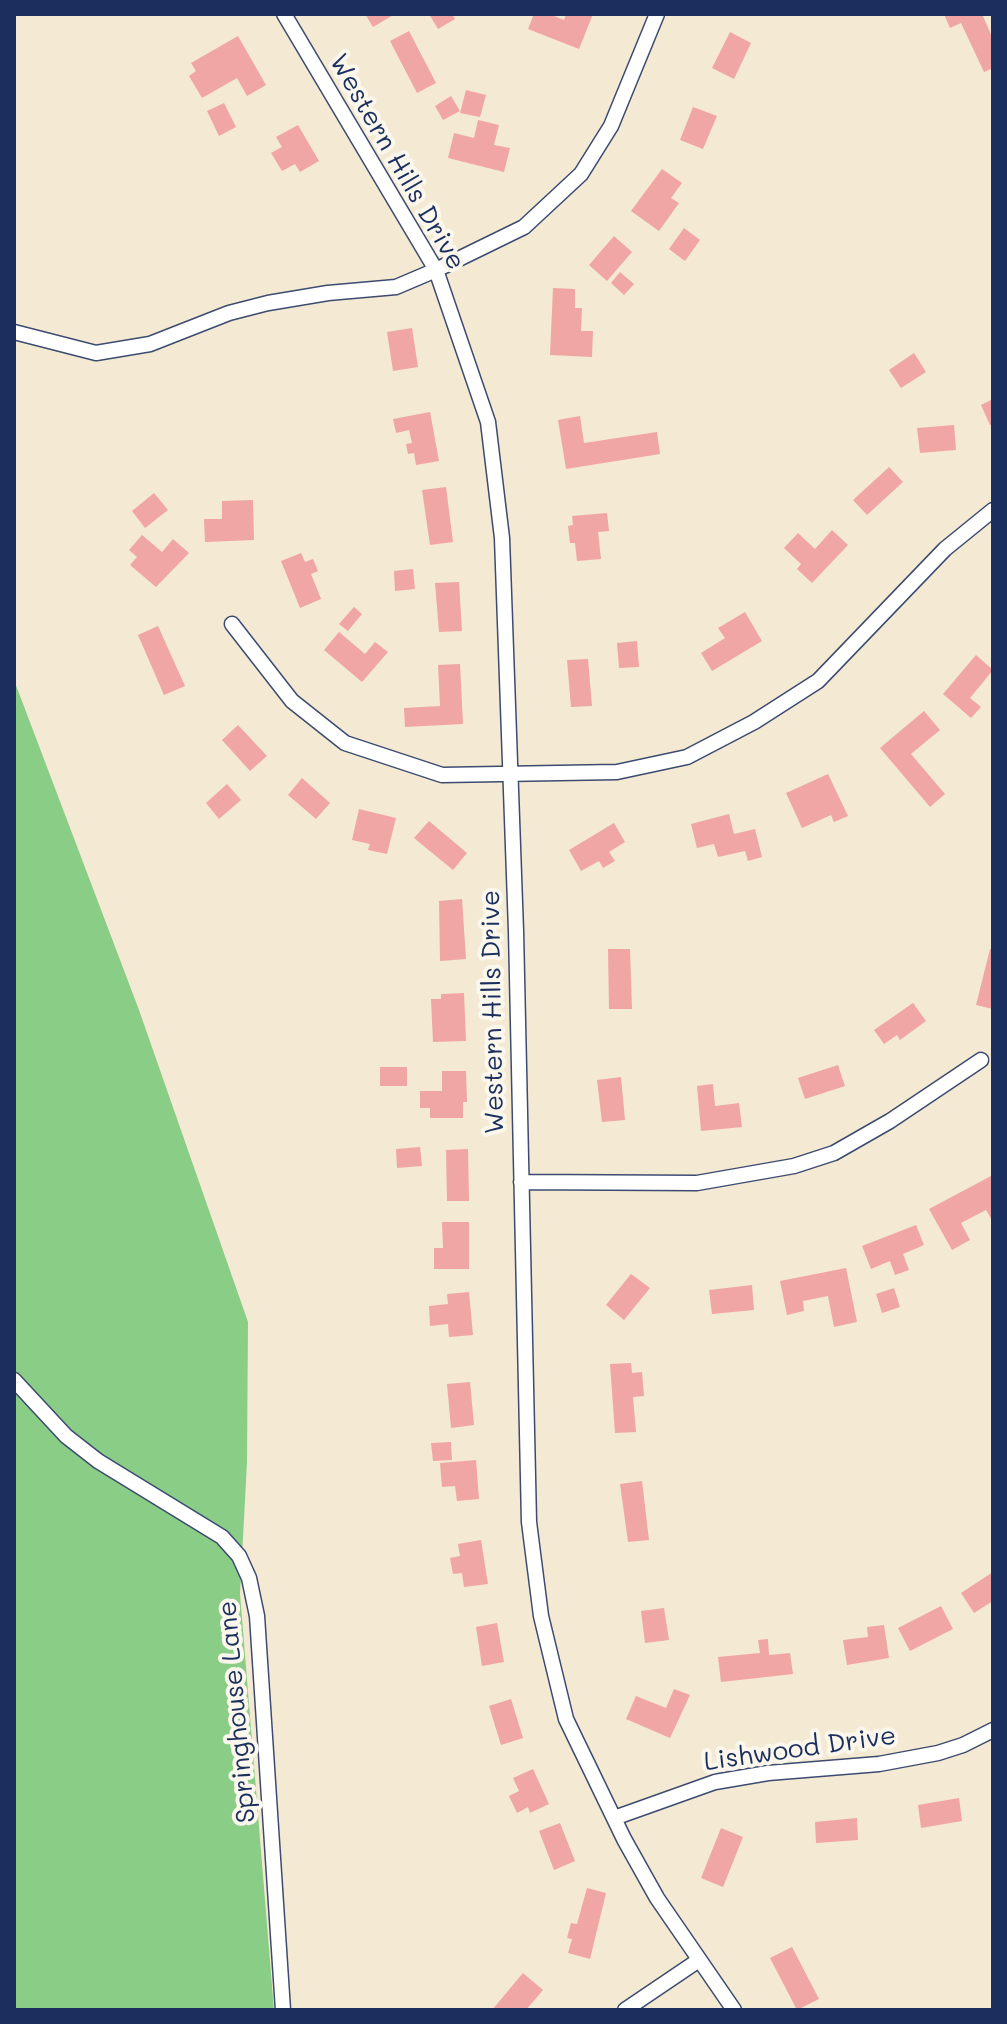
<!DOCTYPE html>
<html>
<head>
<meta charset="utf-8">
<style>
	body { margin:0 }
	#map { position:relative; width:1007px; height:2024px; overflow:hidden; background:#f4e9d2; font-family:Mali,sans-serif }
	canvas { display:block }
	.frame { position:absolute; inset:0; border:16px solid #1b2f5e; pointer-events:none }
</style>
</head>
<body>
<div id="map">
<canvas width="1007" height="2024"></canvas>
<div class="frame"></div>
</div>
<script>
const ctx = document.querySelector('canvas').getContext('2d');
ctx.lineJoin = 'round';
function fill(path, color) {
  ctx.fillStyle = color;
  ctx.fill(path, 'evenodd');
}
function toPath(rows) {
  const path = new Path2D();
  for (const r of rows) {
    path.moveTo(r[0], r[1]);
    for (let i = 2; i < r.length; i += 2) path.lineTo(r[i], r[i + 1]);
  }
  return path;
}
function strokePath(path, color, width, dash) {
  ctx.strokeStyle = color;
  ctx.lineWidth = width;
  ctx.lineCap = dash ? 'butt' : 'round';
  ctx.setLineDash(dash || []);
  ctx.stroke(path);
}
function drawText(font, color, halo, rows, align = 'center') {
  ctx.font = font + ' Mali,sans-serif';
  ctx.lineWidth = 8;
  ctx.setLineDash([]);
  ctx.textBaseline = 'middle';
  ctx.strokeStyle = halo;
  ctx.fillStyle = color;
  for (const [text, x, y, turn = 0] of rows) {
    ctx.save();
    ctx.translate(x, y);
    ctx.rotate((+turn || 0) * Math.PI / 180);
    ctx.textAlign = isNaN(turn) ? turn : align;
    if (halo) ctx.strokeText(text, 0, 0);
    ctx.fillText(text, 0, 0);
    ctx.restore();
  }
}
fill(toPath([
	[14,680,139,1010,248,1322,247,1462,240,1594,274,2010,14,2010]
]), '#89cd86');
fill(toPath([
	[365,14,395,14,373,27],
	[429,14,452,14,455,19,438,29],
	[534,14,549,14,564,20,566,14,593,14,579,49,528,29],
	[944,14,982,14,993,39,993,68,984,72,961,23,950,28],
	[409,31,436,83,417,93,390,41],
	[730,32,751,43,734,79,712,68],
	[238,36,266,85,247,96,237,78,202,98,189,76,196,71,191,63],
	[466,90,486,95,480,117,460,113],
	[451,96,460,111,443,120,435,106],
	[224,103,236,127,219,136,207,111],
	[693,107,717,116,703,149,680,140],
	[478,120,499,125,494,145,510,148,504,172,448,158,454,133,474,138],
	[298,125,319,161,300,172,295,164,282,171,271,153,282,147,276,137],
	[662,169,682,183,671,198,679,203,659,231,631,211],
	[684,228,700,240,685,261,669,249],
	[614,236,632,252,607,281,589,265],
	[620,272,634,284,624,295,611,283],
	[553,288,575,289,575,308,582,308,581,331,593,331,592,357,550,355],
	[412,328,418,367,393,371,387,332],
	[914,353,926,372,901,388,889,370],
	[993,399,993,424,990,425,981,405],
	[430,412,439,461,416,465,414,453,408,454,406,444,412,443,409,430,396,433,393,419],
	[580,416,584,443,657,432,660,454,566,469,558,420],
	[954,425,956,450,920,453,917,428],
	[889,467,903,482,867,515,853,500],
	[446,487,453,542,430,545,422,490],
	[154,493,168,510,145,528,132,511],
	[253,500,254,540,205,542,204,519,222,519,222,501],
	[607,513,609,531,598,532,601,559,577,561,575,543,570,543,568,526,573,525,572,516],
	[832,530,848,545,812,583,797,569,801,564,784,548,798,533,815,549],
	[142,535,162,552,173,539,189,553,156,587,130,565,137,557,129,550],
	[301,553,305,562,313,559,318,571,311,574,321,599,300,608,281,561],
	[413,569,415,589,395,591,394,571],
	[459,582,462,631,439,632,435,583],
	[354,607,362,614,348,631,339,624],
	[745,612,762,641,712,671,701,653,725,638,718,628],
	[158,626,185,686,164,695,138,635],
	[339,632,365,654,375,642,388,652,362,682,324,650],
	[637,641,639,667,619,668,617,643],
	[976,655,993,670,970,698,981,707,971,718,943,694],
	[588,659,592,706,571,707,567,660],
	[460,664,463,724,405,727,404,708,440,706,438,665],
	[924,711,940,730,911,754,945,794,930,807,880,748],
	[238,725,267,756,250,771,222,740],
	[828,774,848,816,834,822,831,815,802,828,786,793],
	[302,778,330,803,316,819,288,795],
	[227,784,241,800,219,819,206,803],
	[359,809,396,818,387,854,368,850,370,844,352,840],
	[729,814,734,834,755,829,762,857,748,861,745,851,718,857,714,844,697,848,691,824],
	[429,821,467,853,453,870,414,838],
	[614,823,625,842,609,852,615,861,603,868,599,861,581,871,569,850],
	[462,899,466,959,440,961,439,901],
	[608,949,630,949,632,1009,609,1009],
	[990,949,993,950,993,1009,976,1005],
	[464,993,466,1041,433,1042,431,999,441,999,441,994],
	[913,1003,926,1021,900,1040,897,1035,884,1044,874,1030],
	[838,1065,845,1086,805,1099,798,1078],
	[380,1067,407,1067,407,1086,380,1086],
	[442,1071,466,1071,467,1102,463,1102,463,1118,430,1118,430,1108,420,1108,420,1091,442,1091],
	[621,1077,625,1120,602,1122,597,1080],
	[713,1084,715,1106,739,1103,742,1127,701,1131,697,1086],
	[420,1147,422,1166,397,1168,396,1149],
	[468,1149,469,1201,447,1201,446,1150],
	[991,1176,993,1222,986,1210,961,1223,970,1240,952,1250,929,1209],
	[442,1222,469,1222,469,1269,434,1269,434,1248,443,1248],
	[916,1225,924,1245,903,1254,909,1270,895,1275,890,1261,871,1269,862,1246],
	[846,1268,857,1322,834,1327,828,1296,803,1301,804,1311,787,1315,780,1281],
	[631,1274,650,1288,624,1320,606,1305],
	[752,1285,754,1310,712,1314,709,1290],
	[894,1288,900,1307,882,1313,876,1294],
	[469,1292,473,1335,449,1337,448,1324,430,1326,429,1306,448,1304,447,1294],
	[631,1363,632,1373,642,1372,644,1396,633,1397,636,1432,615,1433,610,1364],
	[470,1382,474,1425,451,1428,447,1384],
	[451,1442,452,1460,433,1461,431,1443],
	[476,1460,479,1499,457,1501,455,1486,442,1487,440,1463],
	[642,1481,649,1540,628,1542,620,1484],
	[481,1540,488,1584,464,1587,462,1573,453,1574,450,1558,460,1556,458,1544],
	[993,1572,993,1601,974,1613,961,1593],
	[941,1606,953,1629,910,1651,898,1628],
	[664,1608,669,1640,645,1643,641,1611],
	[497,1623,504,1662,482,1666,476,1627],
	[884,1625,889,1658,847,1665,843,1640,868,1637,867,1627],
	[768,1639,769,1655,790,1653,793,1674,721,1682,718,1657,760,1653,758,1640],
	[674,1689,690,1695,670,1738,626,1719,636,1696,666,1708],
	[511,1699,523,1738,501,1745,489,1706],
	[533,1769,549,1804,530,1813,528,1807,517,1813,509,1796,519,1791,513,1778],
	[959,1798,962,1821,921,1828,918,1805],
	[857,1818,858,1840,816,1843,815,1822],
	[560,1823,575,1861,554,1870,539,1831],
	[721,1828,743,1837,723,1887,701,1878],
	[587,1888,606,1893,590,1959,568,1953,572,1939,567,1938,571,1923,577,1924],
	[792,1947,819,1999,797,2010,770,1958],
	[523,1973,543,1990,526,2010,492,2010]
]), '#f0a6a2');
const minor = toPath([
	[284,14,436,270,488,422,502,538,516,931,529,1522,541,1616,566,1719,624,1839,657,1898,734,2010],
	[14,332,96,353,150,344,229,313,268,303,328,293,396,287,436,270,524,227,581,174,611,126,657,14],
	[232,624,292,701,345,743,442,775,617,772,687,757,754,722,818,681,945,549,993,510],
	[521,1182,697,1183,794,1166,834,1153,890,1121,981,1060],
	[14,1380,66,1436,98,1461,222,1537,239,1556,249,1578,257,1616,283,2010],
	[614,1818,715,1782,768,1773,879,1764,938,1753,963,1745,993,1730],
	[625,2010,699,1960]
]);
strokePath(minor, '#3c4b6f', 17);
strokePath(minor, '#fff', 14);
drawText('26px', '#1b2f5e', '#fbf7ec', [
	["Western Hills Drive",397,162,60],
	["Western Hills Drive",493,1012,-91],
	["Springhouse Lane",237,1712,-95],
	["Lishwood Drive",800,1749,-8]
]);
</script>
</body>
</html>
